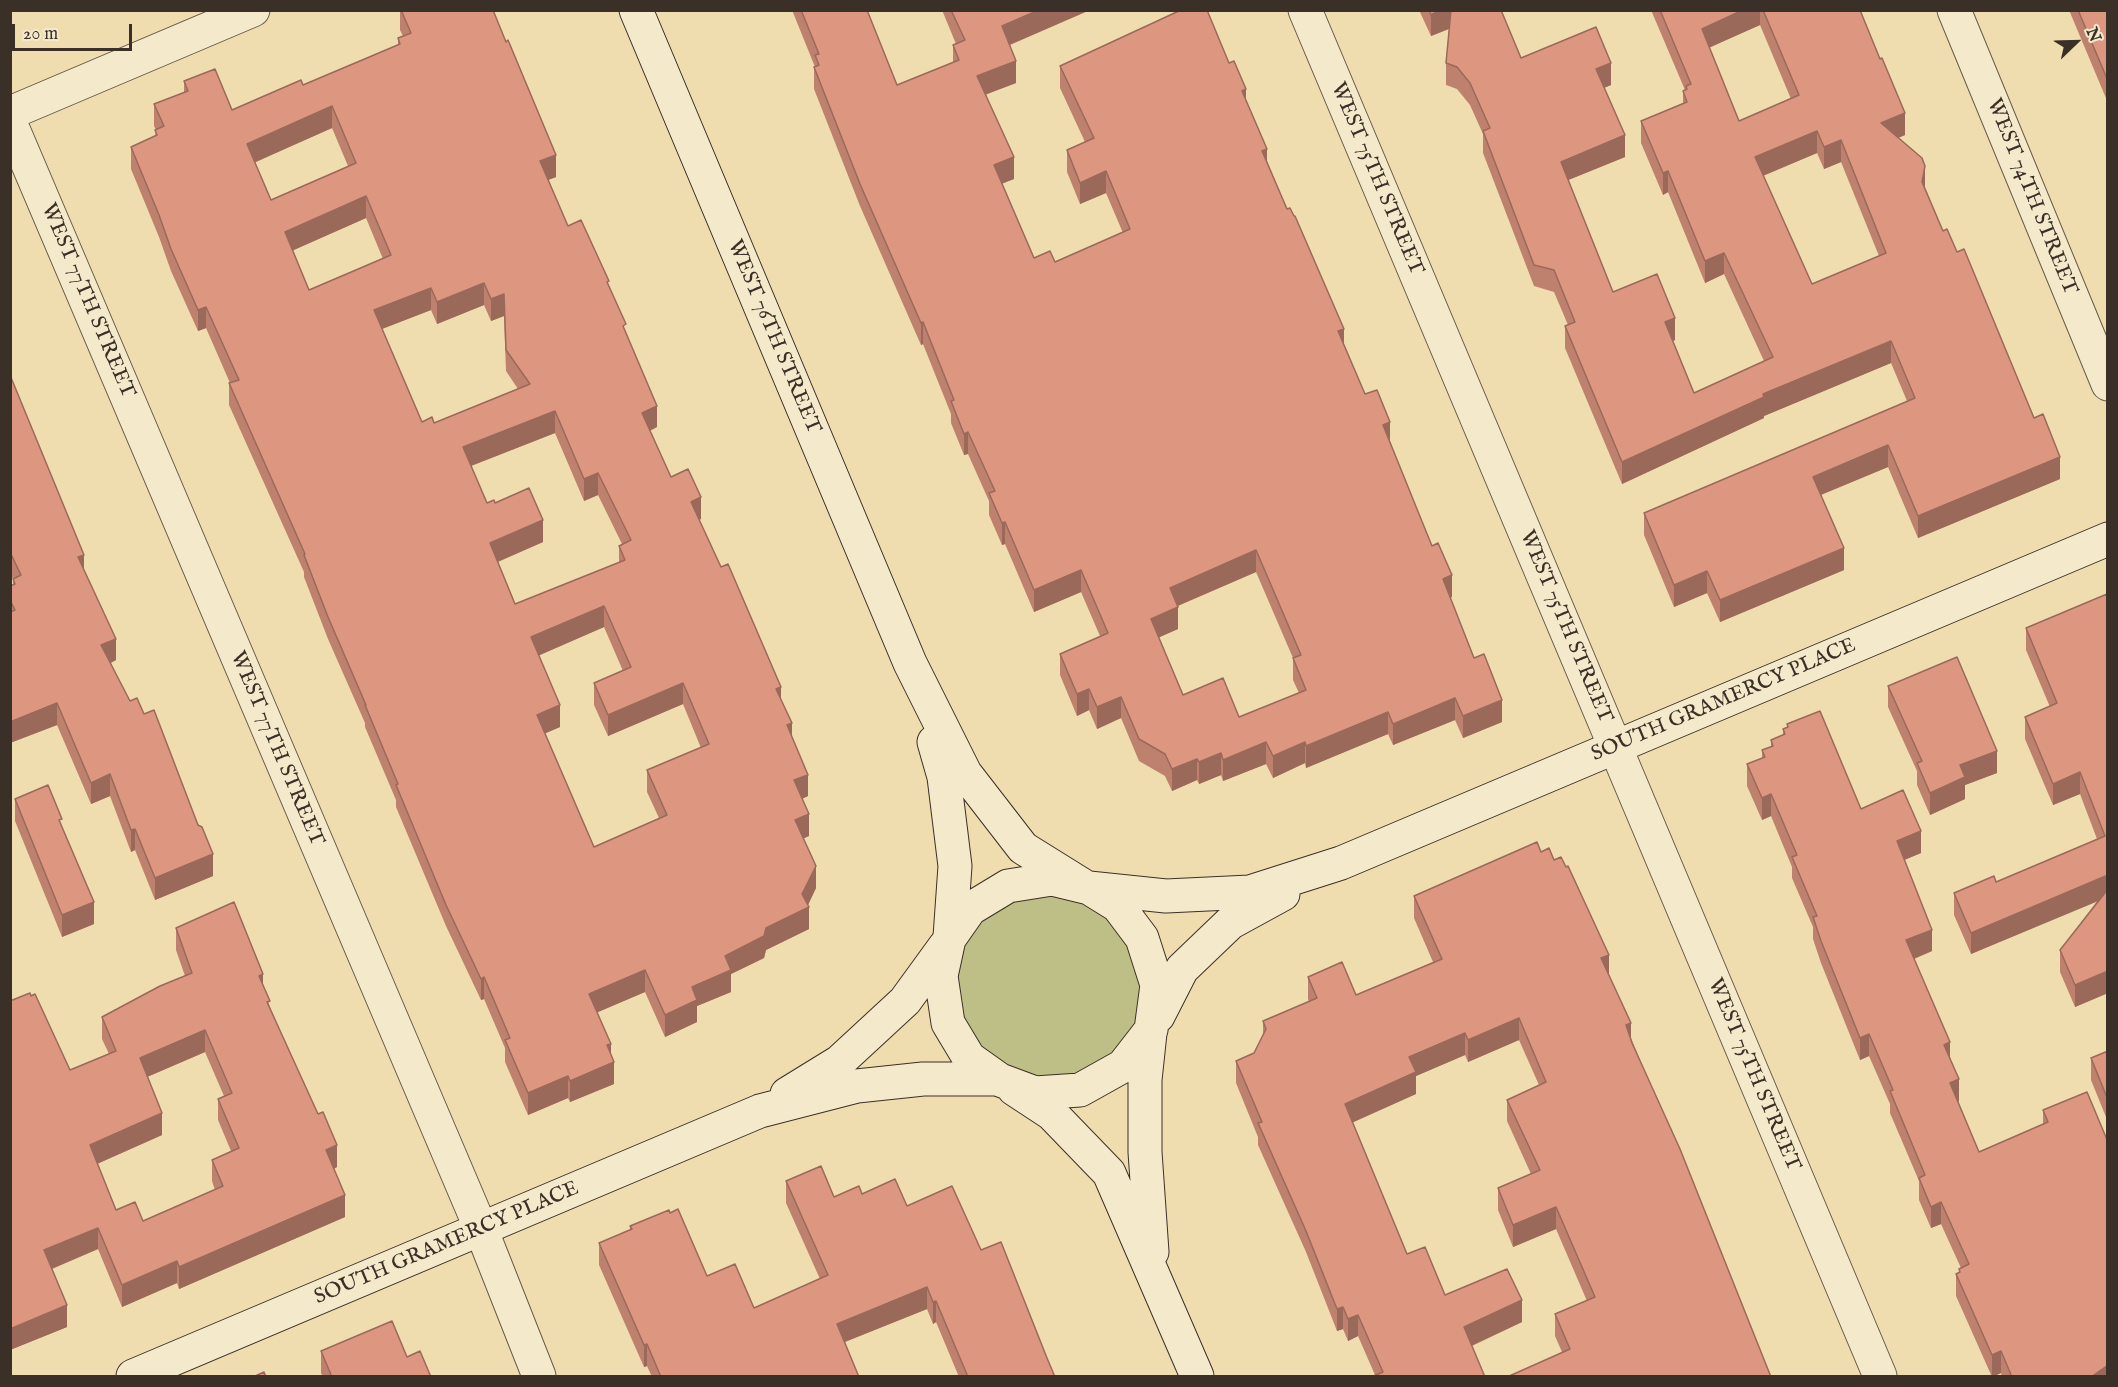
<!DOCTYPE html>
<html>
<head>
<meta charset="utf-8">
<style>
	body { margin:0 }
	#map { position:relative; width:2118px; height:1387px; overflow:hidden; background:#f0ddaf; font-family:"IM FELL English",serif }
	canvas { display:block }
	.frame { position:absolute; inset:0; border:12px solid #3b3028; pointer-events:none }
	.north { position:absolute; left:2046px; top:12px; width:60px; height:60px; -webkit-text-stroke:4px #f5e9cb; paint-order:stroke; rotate:67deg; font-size:16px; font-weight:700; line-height:24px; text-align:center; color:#3b3028 }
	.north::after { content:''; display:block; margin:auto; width:21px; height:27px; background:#3b3028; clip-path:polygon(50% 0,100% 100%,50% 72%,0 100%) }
	.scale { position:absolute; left:12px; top:24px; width:120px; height:27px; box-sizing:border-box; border:3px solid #3b3028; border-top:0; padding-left:8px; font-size:18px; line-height:21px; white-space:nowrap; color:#3b3028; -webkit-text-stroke:4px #f5e9cb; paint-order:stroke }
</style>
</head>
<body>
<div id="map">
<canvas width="2118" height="1387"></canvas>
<div class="frame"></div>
<div class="north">N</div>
<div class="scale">20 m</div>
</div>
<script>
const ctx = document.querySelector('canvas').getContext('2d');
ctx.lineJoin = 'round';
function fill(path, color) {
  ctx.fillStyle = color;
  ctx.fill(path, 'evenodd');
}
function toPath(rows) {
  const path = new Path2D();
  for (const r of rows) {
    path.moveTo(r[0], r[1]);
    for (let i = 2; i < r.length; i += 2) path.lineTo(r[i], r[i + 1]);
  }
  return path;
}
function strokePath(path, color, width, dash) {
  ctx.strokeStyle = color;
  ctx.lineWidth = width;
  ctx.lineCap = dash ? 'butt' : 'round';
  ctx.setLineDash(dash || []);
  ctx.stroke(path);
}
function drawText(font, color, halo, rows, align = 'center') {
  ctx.font = font + ' "IM FELL English",serif';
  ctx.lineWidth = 6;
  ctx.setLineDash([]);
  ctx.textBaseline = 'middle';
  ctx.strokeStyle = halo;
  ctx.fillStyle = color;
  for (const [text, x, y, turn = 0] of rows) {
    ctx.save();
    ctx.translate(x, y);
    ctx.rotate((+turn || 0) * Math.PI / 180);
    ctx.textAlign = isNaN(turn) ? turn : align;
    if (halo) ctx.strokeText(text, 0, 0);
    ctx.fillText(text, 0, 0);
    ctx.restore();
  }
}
fill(toPath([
	[1042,890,1111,913,1137,950,1148,990,1141,1022,1116,1064,1074,1081,1030,1082,974,1051,952,980,958,945,979,915]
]), '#bebf87');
const street = toPath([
	[1305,10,1880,1376],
	[1954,10,2108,384],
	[10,113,253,10],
	[10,122,481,1229,539,1376]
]);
const secondary = toPath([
	[636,10,910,663,965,773,1023,848,1084,886],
	[934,742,944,777,955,866,950,937],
	[1052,879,1089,888,1118,906,1142,938,1157,985,1151,1030,1123,1066,1080,1090,1035,1093,1000,1080,969,1058,948,1023,941,976,949,939,970,909,1008,886,1052,879],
	[1089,888,1166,896,1250,892,1341,863,2108,539],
	[1158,1016,1182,969,1230,923,1283,894],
	[1150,1033,1145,1080,1145,1152,1152,1252],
	[1014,1089,1052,1114,1109,1173,1197,1376],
	[787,1094,839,1062,905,1001,945,946],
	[133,1376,760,1111,857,1086,923,1079,998,1079]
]);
strokePath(street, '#685b4a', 35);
strokePath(secondary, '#3b3028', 35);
strokePath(street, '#f5e9cb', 33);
strokePath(secondary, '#f5e9cb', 33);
fill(toPath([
	[400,10,493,10,556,177,548,180,568,226,609,287,626,333,657,427,650,431,671,477,701,519,699,520,781,698,808,796,802,799,809,836,804,838,816,888,808,905,809,929,766,950,764,958,731,974,731,992,697,1006,697,1022,665,1037,645,992,597,1012,611,1054,614,1084,570,1102,568,1098,528,1115,505,1062,505,1048,484,999,481,1000,446,926,396,807,396,800,365,727,365,723,328,639,304,577,304,572,229,405,229,383,230,383,206,328,198,331,171,271,159,237,131,169,131,147,155,136,156,130,154,126,154,104,184,92,184,81,232,110,303,85,398,45,398,38,403,36,400,30],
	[332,128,348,166,271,200,254,162],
	[366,218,383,259,309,290,293,250],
	[484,305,491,321,504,316,506,371,518,389,434,423,422,422,382,329,431,310,437,324],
	[555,433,584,501,598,495,622,544,619,546,619,562,515,604,498,562,543,542,495,503,487,503,471,466],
	[604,627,623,671,594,683,594,705,608,736,683,704,701,748,647,770,647,792,659,818,594,847,545,733,560,727,539,655],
	[792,10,867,10,897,85,953,62,953,45,956,44,942,10,1090,10,1010,45,1016,83,986,94,1014,179,1002,183,1034,258,1055,262,1123,233,1106,193,1080,204,1067,172,1067,150,1085,142,1060,88,1060,66,1229,63,1246,101,1267,161,1344,344,1365,394,1390,442,1452,597,1450,598,1474,658,1502,722,1463,738,1455,720,1393,745,1388,734,1306,768,1305,763,1273,778,1266,764,1223,781,1221,775,1199,784,1197,780,1172,791,1165,776,1139,761,1121,718,1097,729,1089,710,1077,716,1060,675,1060,654,1100,636,1081,592,1034,612,1005,544,1002,545,989,515,989,501,968,454,964,455,951,423,951,414,923,344,921,345,860,206,814,89,814,67,815,67],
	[1256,572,1293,658,1293,680,1299,693,1239,717,1183,695,1159,637,1178,629,1178,606],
	[1419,10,1501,10,1521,58,1611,85,1604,88,1625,157,1568,180,1613,292,1675,340,1673,341,1694,393,1764,361,1724,274,1705,283,1668,192,1663,195,1641,143,1641,121,1683,103,1683,91,1685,90,1651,10,1860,10,1905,135,1898,138,1925,187,1943,231,1957,252,2034,418,2060,479,1918,538,1888,467,1821,495,1844,570,1720,622,1707,593,1674,607,1644,535,1644,513,1907,401,1891,363,1764,416,1764,418,1622,484,1565,348,1565,326,1568,325,1554,292,1534,286,1483,153,1483,134,1470,105,1457,89,1446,85,1446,63,1449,29,1431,36],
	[1760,25,1791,99,1739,121,1709,47],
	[1817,153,1824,169,1841,162,1879,256,1812,284,1763,176],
	[2069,10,2108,10,2108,103],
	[10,375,84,570,116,660,111,663,213,876,155,900,135,850,131,852,110,796,91,804,57,725,10,743,10,586,13,585,13,579,10,573],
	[2107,594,2108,993,2075,1007,2060,972,2060,950,2098,900,1971,954,1954,915,1954,893,1996,882,2097,839,2080,794,2053,805,2025,739,2025,717,2050,707,2026,650,2026,628],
	[1888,686,1997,773,1965,785,1965,799,1930,815,1917,785,1917,771,1888,707],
	[1787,724,1861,809,1921,853,1904,860,1932,951,1914,959,1950,1058,1959,1101,1958,1102,1979,1152,2043,1124,2043,1110,2087,1092,2108,1377,2002,1377,2001,1373,1992,1377,1956,1296,1956,1274,1959,1273,1959,1269,1961,1268,1941,1224,1931,1228,1919,1200,1919,1181,1890,1113,1890,1104,1869,1056,1860,1060,1821,963,1813,939,1813,927,1792,878,1792,867,1771,816,1762,820,1747,786,1747,764,1762,758,1762,750,1771,747,1771,740,1783,735,1783,729,1787,728],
	[15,799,94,924,62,937,15,821],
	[1541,852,1554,860,1609,975,1631,1038,1771,1377,1562,1352,1555,1336,1555,1314,1587,1301,1556,1229,1513,1247,1498,1210,1498,1188,1531,1174,1507,1121,1507,1100,1539,1085,1519,1040,1468,1062,1465,1055,1416,1076,1416,1094,1352,1122,1407,1254,1445,1295,1522,1322,1472,1346,1375,1375,1358,1336,1348,1341,1343,1329,1337,1331,1306,1252,1258,1145,1258,1137,1236,1083,1236,1061,1254,1053,1263,1036,1263,1021,1309,1002,1308,999,1308,977,1356,995,1433,962,1414,918,1414,896],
	[176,928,263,986,270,1007,337,1167,334,1169,345,1217,179,1289,177,1283,122,1307,98,1249,52,1269,67,1327,10,1350,70,1070,109,1054,102,1039,102,1017,185,976,176,950],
	[205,1052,224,1096,218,1099,218,1120,231,1151,212,1160,212,1181,215,1190,143,1221,116,1210,97,1164,162,1135,147,1077],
	[2108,1051,2108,1122,2091,1080,2091,1058],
	[786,1181,834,1197,862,1194,907,1206,981,1250,1047,1358,1055,1377,959,1377,936,1322,933,1324,927,1309,845,1342,859,1377,652,1377,647,1366,644,1367,599,1265,599,1243,630,1230,630,1226,707,1276,754,1308,820,1279,786,1203],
	[321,1351,407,1357,431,1377,323,1377,321,1373]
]), '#be816e');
fill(toPath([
	[1039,10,1090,10,1002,48,1002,26],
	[1440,10,1451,10,1451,28,1431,36,1431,15],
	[1743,10,1760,10,1760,25,1702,51,1702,29],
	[1016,61,1016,83,977,98,977,76],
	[1611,63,1611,85,1596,91,1596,69],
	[1246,89,1246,111,1242,91],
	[332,106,332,128,247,166,247,144],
	[1905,113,1905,135,1881,145,1881,123],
	[1817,131,1817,153,1755,179,1755,157],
	[1625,135,1625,157,1561,183,1561,162],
	[1841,140,1841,162,1824,169,1824,147],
	[1267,149,1267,171,1262,151],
	[556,155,556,177,540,183,540,161],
	[1014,157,1014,179,994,187,994,165],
	[1925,166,1925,188,1922,182],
	[1106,171,1106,193,1080,204,1080,183],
	[1668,171,1668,192,1663,195,1663,173],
	[366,196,366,218,285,254,285,232],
	[1724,253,1724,274,1705,283,1705,261],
	[484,283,484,305,437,324,437,302],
	[431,288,431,310,374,332,374,310],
	[504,294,504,316,491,321,491,299],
	[206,307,206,328,198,331,198,310],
	[1675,318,1675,340,1665,344,1665,322],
	[923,322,923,344,921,345,921,323],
	[1344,329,1344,351,1338,331],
	[1891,341,1891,363,1764,416,1764,418,1622,484,1622,462,1763,394],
	[657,406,657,427,642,434,642,413],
	[555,411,555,433,463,469,463,447],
	[1390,422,1390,444,1383,425],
	[968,432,968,454,964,455,964,434],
	[1888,445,1888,467,1813,498,1813,477],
	[2060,457,2060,479,1918,538,1918,516],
	[598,473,598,495,584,501,584,479],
	[701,497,701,519,691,524,691,502],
	[543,520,543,542,490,565,490,543],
	[1005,522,1005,544,1002,545,1002,523],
	[1844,548,1844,570,1720,622,1720,600],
	[1256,550,1256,572,1170,609,1170,588],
	[84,555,84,577,78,557],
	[1081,570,1081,592,1034,612,1034,590],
	[1707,571,1707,593,1674,607,1674,585],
	[1452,575,1452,597,1443,601,1443,579],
	[604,606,604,627,531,659,531,637],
	[1178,607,1178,629,1151,641,1151,619],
	[116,639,116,660,101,667,101,645],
	[683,683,683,704,608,736,608,715],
	[781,687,781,709,776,689],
	[1089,689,1089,710,1077,716,1077,694],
	[1121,697,1121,718,1097,729,1097,707],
	[1455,698,1455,720,1393,745,1393,724],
	[1502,700,1502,722,1463,738,1463,716],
	[57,703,57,725,10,743,10,722],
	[560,705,560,727,537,737,537,715],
	[1388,712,1388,734,1306,768,1306,746],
	[792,723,792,745,787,725],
	[1266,742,1266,764,1223,781,1223,760],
	[1305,742,1305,763,1273,778,1273,756],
	[1997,751,1997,773,1965,785,1965,799,1930,815,1930,793,1960,765],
	[1221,753,1221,775,1199,784,1199,762],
	[1197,759,1197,780,1172,791,1172,769],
	[2080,772,2080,794,2053,805,2053,784],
	[110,774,110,796,91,804,91,783],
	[808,775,808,796,794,802,794,780],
	[1771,794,1771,816,1762,820,1762,798],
	[809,814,809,836,795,842,795,820],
	[135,829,135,850,131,852,131,830],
	[1921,831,1921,853,1897,863,1897,841],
	[213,854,213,876,155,900,155,878],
	[816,866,816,888,806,909,809,907,809,929,766,950,764,958,731,974,731,992,697,1006,697,1022,665,1037,665,1015,692,987,725,956,766,928,802,894],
	[2108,875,2108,897,1971,954,1971,933],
	[94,902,94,924,62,937,62,915],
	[1932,930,1932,951,1906,962,1906,940],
	[1609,955,1609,977,1601,958],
	[645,970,645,992,589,1016,589,994],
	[2108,971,2108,993,2075,1007,2075,985],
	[263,974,263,996,259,976],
	[484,977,484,999,481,1000,481,979],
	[1519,1018,1519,1040,1468,1062,1468,1040],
	[1631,1023,1631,1044,1626,1025],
	[205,1030,205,1052,140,1080,140,1058],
	[1465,1033,1465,1055,1416,1076,1416,1094,1345,1126,1345,1104,1409,1057],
	[1869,1034,1869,1056,1860,1060,1860,1038],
	[1950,1042,1950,1064,1944,1045],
	[611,1044,611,1063,614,1062,614,1084,570,1102,570,1081,607,1045],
	[568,1076,568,1098,528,1115,528,1093],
	[1959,1079,1959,1101,1950,1105,1950,1083],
	[162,1113,162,1135,90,1167,90,1145],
	[337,1145,337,1167,326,1172,326,1150],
	[345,1195,345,1217,179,1289,179,1267],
	[1941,1202,1941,1224,1931,1228,1931,1207],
	[1556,1207,1556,1229,1513,1247,1513,1225],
	[98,1228,98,1249,44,1272,44,1250],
	[177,1261,177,1283,122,1307,122,1285],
	[927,1287,927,1309,837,1345,837,1324],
	[1522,1300,1522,1322,1464,1349,1464,1327],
	[936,1301,936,1322,933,1324,933,1302],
	[67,1305,67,1327,10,1350,10,1329],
	[1343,1307,1343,1329,1337,1331,1337,1309],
	[1358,1315,1358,1336,1348,1341,1348,1319],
	[647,1344,647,1366,644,1367,644,1345],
	[2001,1351,2001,1373,1992,1377,1992,1355],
	[2108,1365,2108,1377,2091,1377]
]), '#9b695a');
const building = toPath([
	[401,10,493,10,506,42,508,40,556,155,540,161,568,226,581,220,609,281,607,282,626,324,623,326,657,406,642,413,671,477,688,469,701,497,691,502,721,567,728,564,753,622,781,687,776,689,792,723,787,725,808,775,794,780,809,814,795,820,816,866,802,894,809,907,766,928,764,936,725,956,731,970,692,987,697,1000,665,1015,645,970,589,994,611,1044,607,1045,614,1062,570,1081,568,1076,528,1093,505,1040,510,1038,484,977,481,979,446,905,396,785,398,784,365,705,366,705,328,617,304,555,305,554,229,383,239,380,206,307,198,310,171,249,159,215,131,147,157,135,155,130,164,126,154,104,188,91,184,81,215,69,232,110,301,80,303,85,400,44,398,38,411,33,401,10],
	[332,106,356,163,271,200,247,144,332,106],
	[366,196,391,255,309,290,285,232,366,196],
	[484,283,491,299,504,294,506,350,530,384,434,423,432,417,422,422,374,310,431,288,437,302,484,283],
	[555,411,584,479,598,473,631,540,619,546,625,560,515,604,490,543,543,520,529,488,495,503,494,500,487,503,463,447,555,411],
	[604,606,631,667,594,683,608,715,683,683,709,744,647,770,667,815,594,847,537,715,560,705,531,637,604,606],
	[801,10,867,10,897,85,959,60,953,45,965,40,951,10,1039,10,1002,26,1016,61,977,76,1014,157,994,165,1034,258,1050,251,1055,262,1130,229,1106,171,1080,183,1067,150,1094,138,1060,66,1181,10,1207,10,1229,63,1234,61,1246,89,1242,91,1267,149,1262,151,1287,209,1290,208,1294,216,1295,216,1344,329,1338,331,1365,394,1377,390,1390,422,1383,425,1419,514,1432,546,1438,543,1452,575,1443,579,1474,658,1484,654,1502,700,1463,716,1455,698,1393,724,1388,712,1306,746,1305,742,1273,756,1266,742,1223,760,1221,753,1199,762,1197,759,1172,769,1165,754,1139,739,1121,697,1097,707,1089,689,1077,694,1060,654,1108,633,1081,570,1034,590,1005,522,1002,523,989,493,995,491,968,432,964,434,951,401,954,400,923,322,921,323,860,184,814,67,819,65,815,55,819,54,801,10],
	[1256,550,1301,655,1293,658,1306,690,1239,717,1223,678,1183,695,1151,619,1178,607,1170,588,1256,550],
	[1429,10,1440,10,1431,15,1429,10],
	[1451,10,1501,10,1521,58,1596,27,1611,63,1596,69,1625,135,1561,162,1613,292,1657,274,1675,318,1665,322,1694,393,1773,357,1724,253,1705,261,1668,171,1663,173,1641,121,1687,102,1683,91,1687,89,1686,86,1691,84,1660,10,1743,10,1702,29,1739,121,1799,95,1763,10,1860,10,1880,59,1882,58,1905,113,1881,123,1922,158,1925,166,1922,182,1943,231,1947,229,1957,252,1964,249,2034,418,2043,414,2060,457,1918,516,1888,445,1813,477,1844,548,1720,600,1707,571,1674,585,1644,513,1915,398,1891,341,1763,394,1764,397,1622,462,1565,326,1575,322,1554,270,1534,265,1483,131,1490,128,1470,83,1457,67,1446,63,1451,10],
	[1817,131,1824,147,1841,140,1886,253,1812,284,1755,157,1817,131],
	[2078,10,2108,10,2108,81,2078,10],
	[10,375,84,555,78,557,116,639,101,645,130,701,137,698,144,714,154,710,198,825,202,827,213,854,155,878,135,829,131,830,110,774,91,783,57,703,10,722,10,612,15,610,10,600,10,586,15,584,13,579,21,575,10,552,10,375],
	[2107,594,2108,875,1971,933,1954,893,1994,876,1996,882,2105,836,2080,772,2053,784,2025,717,2057,703,2026,628,2107,594],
	[1957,657,1997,751,1960,765,1965,777,1930,793,1917,763,1922,761,1888,686,1957,657],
	[1820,711,1861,809,1903,790,1921,831,1897,841,1932,930,1906,940,1950,1042,1944,1045,1959,1079,1950,1083,1979,1152,2048,1122,2043,1110,2087,1092,2108,1142,2108,1365,2091,1377,2012,1377,2001,1351,1992,1355,1956,1274,1960,1272,1959,1269,1969,1264,1941,1202,1931,1207,1919,1178,1925,1175,1890,1091,1893,1090,1869,1034,1860,1038,1821,941,1813,917,1817,916,1792,857,1797,855,1771,794,1762,798,1747,764,1765,757,1762,750,1773,746,1771,740,1785,734,1783,729,1788,727,1787,724,1820,711],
	[48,785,62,819,59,820,94,902,62,915,15,799,48,785],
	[1537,842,1541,852,1549,848,1554,860,1561,857,1566,867,1568,866,1609,955,1601,958,1631,1023,1626,1025,1632,1043,1680,1149,1771,1377,1507,1377,1570,1349,1555,1314,1595,1297,1556,1207,1513,1225,1498,1188,1540,1170,1507,1100,1546,1082,1519,1018,1468,1040,1465,1033,1409,1057,1416,1072,1345,1104,1407,1254,1425,1247,1445,1295,1507,1269,1522,1300,1464,1327,1485,1377,1371,1377,1383,1372,1358,1315,1348,1319,1343,1307,1337,1309,1306,1231,1258,1123,1262,1122,1236,1061,1254,1053,1266,1029,1263,1021,1317,998,1308,977,1342,962,1356,995,1442,959,1414,896,1537,842],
	[2108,889,2108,971,2075,985,2060,950,2108,889],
	[234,902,263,974,259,976,270,1001,267,1002,318,1114,323,1112,337,1145,326,1150,345,1195,179,1267,177,1261,122,1285,98,1228,44,1250,67,1305,10,1329,10,1001,30,993,31,996,35,994,70,1070,116,1051,102,1017,160,986,192,973,176,928,234,902],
	[205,1030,232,1093,218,1099,239,1148,212,1160,223,1186,143,1221,135,1202,116,1210,90,1145,162,1113,140,1058,205,1030],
	[2108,1051,2108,1100,2091,1058,2108,1051],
	[821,1166,834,1197,859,1186,862,1194,895,1179,907,1206,952,1186,981,1250,1001,1242,1047,1358,1055,1377,968,1377,936,1301,933,1302,927,1287,837,1324,859,1377,661,1377,647,1344,644,1345,599,1243,632,1229,630,1226,669,1210,670,1213,678,1209,707,1276,735,1264,754,1308,828,1275,786,1181,821,1166],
	[392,1321,407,1357,420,1351,431,1377,332,1377,321,1351,392,1321],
	[264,1372,266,1377,253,1377,264,1372]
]);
fill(building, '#dd9680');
strokePath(building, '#9b695a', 1.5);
drawText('21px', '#3b3028', '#f5e9cb', [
	["WEST 75TH STREET",1376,179,67],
	["WEST 74TH STREET",2031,197,68],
	["WEST 77TH STREET",87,301,67],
	["WEST 76TH STREET",773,337,67],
	["WEST 75TH STREET",1565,627,67],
	["SOUTH GRAMERCY PLACE",1724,701,-23],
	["WEST 77TH STREET",276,749,67],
	["WEST 75TH STREET",1753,1075,67],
	["SOUTH GRAMERCY PLACE",447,1244,-23]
]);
</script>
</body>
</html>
